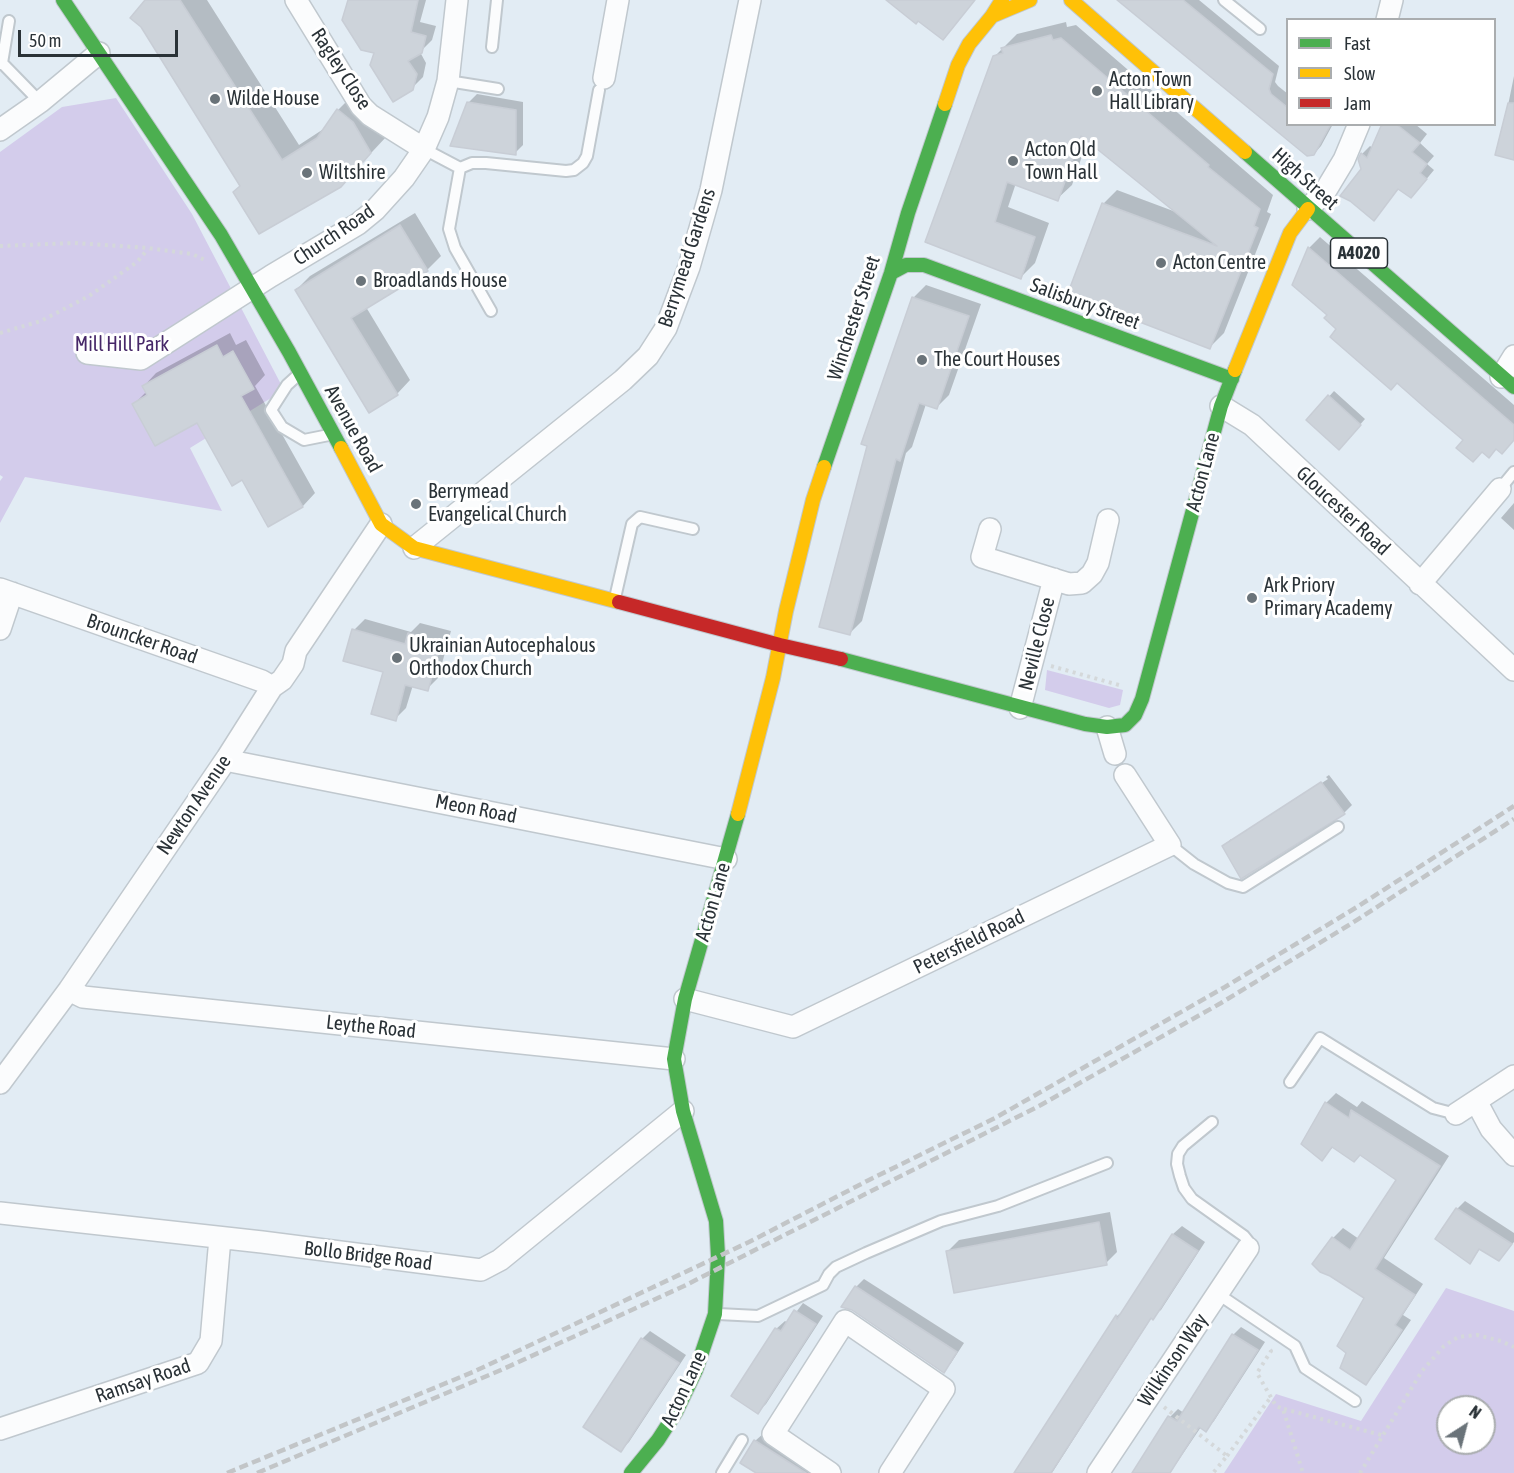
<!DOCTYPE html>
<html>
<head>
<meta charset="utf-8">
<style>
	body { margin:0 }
	#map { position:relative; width:1514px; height:1473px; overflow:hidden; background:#e2ecf4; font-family:"Asap Condensed",sans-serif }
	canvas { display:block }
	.legend { position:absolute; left:1286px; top:18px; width:210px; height:108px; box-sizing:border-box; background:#fff; border:2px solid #aaadaf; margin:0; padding:8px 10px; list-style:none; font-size:18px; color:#2a3237 }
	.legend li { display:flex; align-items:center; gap:12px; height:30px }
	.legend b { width:30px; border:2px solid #aaadaf }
	.north { position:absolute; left:1436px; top:1395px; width:60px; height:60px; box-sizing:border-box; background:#fff; border:2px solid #aaadaf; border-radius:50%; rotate:36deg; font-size:16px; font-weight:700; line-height:24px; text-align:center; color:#2a3237 }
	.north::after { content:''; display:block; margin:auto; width:21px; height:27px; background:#6a7379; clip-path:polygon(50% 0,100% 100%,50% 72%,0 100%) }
	.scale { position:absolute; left:18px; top:30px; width:160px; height:27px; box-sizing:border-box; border:3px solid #2a3237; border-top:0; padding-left:8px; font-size:18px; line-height:21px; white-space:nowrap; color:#2a3237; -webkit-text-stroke:4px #fff; paint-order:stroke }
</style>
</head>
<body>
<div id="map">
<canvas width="1514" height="1473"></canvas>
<ul class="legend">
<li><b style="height:8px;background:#4caf50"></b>Fast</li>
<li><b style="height:8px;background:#ffc107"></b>Slow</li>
<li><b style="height:8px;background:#c62828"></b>Jam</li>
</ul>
<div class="north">N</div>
<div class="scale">50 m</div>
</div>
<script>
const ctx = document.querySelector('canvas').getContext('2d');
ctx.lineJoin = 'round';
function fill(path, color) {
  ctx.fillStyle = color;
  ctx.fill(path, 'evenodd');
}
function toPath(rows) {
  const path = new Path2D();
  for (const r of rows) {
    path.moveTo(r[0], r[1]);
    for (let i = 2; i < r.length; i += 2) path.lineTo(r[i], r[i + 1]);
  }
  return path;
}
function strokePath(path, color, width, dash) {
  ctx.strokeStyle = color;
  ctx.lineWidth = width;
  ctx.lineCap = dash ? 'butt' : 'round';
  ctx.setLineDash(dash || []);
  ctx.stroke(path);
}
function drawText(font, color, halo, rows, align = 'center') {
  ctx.font = font + ' "Asap Condensed",sans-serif';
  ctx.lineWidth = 6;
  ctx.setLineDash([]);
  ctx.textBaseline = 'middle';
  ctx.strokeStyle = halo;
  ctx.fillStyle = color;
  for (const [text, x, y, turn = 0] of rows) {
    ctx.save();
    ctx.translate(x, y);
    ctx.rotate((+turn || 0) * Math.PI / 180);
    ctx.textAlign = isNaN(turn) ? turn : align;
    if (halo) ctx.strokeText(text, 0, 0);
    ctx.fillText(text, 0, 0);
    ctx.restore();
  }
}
fill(toPath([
	[116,98,192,214,284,390,190,448,222,511,25,477,0,523,0,481,3,477,0,475,0,152,62,107],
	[1047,670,1123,690,1120,705,1109,708,1045,690],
	[1446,1288,1514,1311,1514,1473,1224,1473,1276,1394,1361,1421],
	[1448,1407,1484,1407,1484,1443,1448,1443]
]), '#d3cceb');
fill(toPath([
	[147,0,207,0,299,145,325,128,338,110,354,94,387,136,357,168,242,185],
	[349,0,426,0,420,22,436,26,432,40,420,52,426,63,423,77,412,88,376,52],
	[1130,0,1199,0,1279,66,1275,82,1278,86,1288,94,1288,124,1333,124,1321,146,1314,154],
	[1066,22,1067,27,1076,25,1273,195,1267,212,1271,214,1224,333,1210,347,1103,204,1117,190,1176,212,1088,139,1072,185,1057,199,1016,183,1008,207,1049,223,1035,263,1021,277,926,242,994,57,1017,34],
	[1514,76,1514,158,1505,120],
	[477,94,523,102,523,145,515,153,468,103],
	[1385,124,1415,124,1427,134,1420,143,1434,156,1427,164,1434,170,1419,188,1399,188,1374,219,1363,169,1362,154,1370,146,1373,148],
	[415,213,441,256,427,270,366,307,410,380,397,394,296,290,310,276],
	[1320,237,1514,405,1514,440,1502,452,1497,448,1465,440,1339,329,1329,315,1294,285,1309,248],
	[926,285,981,304,949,395,937,407,926,404,912,447,906,453,862,621,849,634,913,298],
	[230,333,236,345,246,340,265,375,255,386,315,493,303,506,269,525,242,478,197,421,134,404,147,391,144,386,156,373],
	[1334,391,1365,419,1344,443,1308,420],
	[1514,503,1514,530,1501,518],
	[365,619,411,632,420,623,451,631,438,678,427,689,413,685,406,708,395,719,385,671,354,630],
	[1329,775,1352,805,1344,813,1224,846,1231,839,1231,842,1328,779,1326,777],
	[1336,1093,1357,1107,1362,1101,1449,1156,1384,1258,1423,1284,1403,1315,1411,1320,1375,1373,1365,1383,1366,1298,1333,1238,1343,1228,1359,1239,1398,1179,1361,1154,1334,1146,1322,1159,1326,1103],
	[1465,1201,1514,1233,1514,1242,1499,1259,1481,1248,1469,1262,1457,1209],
	[1110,1212,1117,1252,1106,1263,948,1251,959,1240],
	[1182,1226,1205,1242,1161,1310,1152,1317,1052,1473,1015,1473,1117,1316,1124,1310,1173,1234],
	[864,1279,964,1343,951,1363,943,1371,853,1309,843,1306,856,1287],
	[803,1303,823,1316,766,1404,758,1412,776,1329,785,1321,788,1323],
	[1241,1327,1265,1342,1214,1421,1206,1430,1201,1427,1170,1473,1133,1473,1170,1417,1178,1409,1184,1413,1233,1335],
	[650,1331,686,1355,629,1442,621,1450,642,1339],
	[764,1433,826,1473,759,1473,755,1441]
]), '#0003');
const building = toPath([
	[145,0,180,0,282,160,317,138,337,109,353,122,371,153,341,187,259,234,233,192,240,186,141,27,130,18,145,0],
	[348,0,418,0,411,32,426,36,422,53,408,61,417,74,413,90,393,102,370,65,374,53,361,50,342,20,348,0],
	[886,0,975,0,943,40,918,21,916,24,886,0],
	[1117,0,1183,0,1273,74,1269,89,1271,94,1287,107,1287,124,1331,124,1314,155,1307,156,1117,0],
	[1051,35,1053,40,1061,38,1209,165,1208,167,1260,209,1254,226,1258,228,1210,349,1137,321,1136,324,1066,298,1102,203,1217,246,1081,136,1058,201,1007,182,995,222,1035,237,1021,279,925,242,993,56,1003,53,1001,48,1051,35],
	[467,102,516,110,516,155,450,146,467,102],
	[1508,103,1514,103,1514,160,1495,155,1508,103],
	[1386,124,1396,124,1420,143,1412,152,1427,164,1420,173,1427,179,1411,198,1398,189,1374,221,1350,201,1340,196,1361,169,1358,159,1361,153,1367,158,1381,126,1386,124],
	[400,225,428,271,351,318,398,395,369,413,295,290,400,225],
	[1308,247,1514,425,1514,440,1502,454,1496,449,1489,458,1482,452,1473,462,1456,448,1463,440,1431,413,1397,383,1391,390,1330,337,1336,329,1324,318,1327,315,1292,285,1308,247],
	[912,297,969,316,937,409,919,403,900,461,896,459,850,635,819,627,867,446,861,444,912,297],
	[217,345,223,357,233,351,254,389,241,396,303,507,268,527,242,480,232,486,197,423,155,446,132,404,147,395,142,386,217,345],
	[1328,395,1361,425,1339,450,1306,420,1328,395],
	[352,629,405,644,408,633,441,642,428,691,405,685,396,721,371,714,383,672,343,661,352,629],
	[1321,782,1345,814,1241,879,1222,846,1321,782],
	[1325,1102,1349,1118,1351,1110,1440,1166,1375,1269,1415,1295,1395,1325,1402,1330,1366,1385,1340,1368,1346,1353,1337,1346,1364,1298,1330,1276,1320,1272,1312,1264,1332,1237,1350,1250,1396,1180,1360,1155,1354,1162,1332,1147,1322,1161,1301,1144,1325,1102],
	[1456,1208,1512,1244,1499,1261,1479,1249,1470,1264,1435,1239,1456,1208],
	[1099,1222,1107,1265,954,1293,946,1251,1099,1222],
	[1172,1234,1198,1251,1153,1320,1151,1318,1051,1473,1014,1473,1116,1315,1117,1319,1172,1234],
	[855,1286,957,1352,944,1373,852,1310,841,1307,855,1286],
	[794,1310,816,1324,758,1414,731,1396,775,1328,781,1331,794,1310],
	[1232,1334,1258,1350,1206,1432,1199,1427,1170,1473,1132,1473,1168,1416,1177,1421,1232,1334],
	[641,1338,679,1363,621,1452,583,1427,641,1338],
	[754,1440,806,1473,756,1473,740,1463,754,1440]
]);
fill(building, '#cdd3da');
strokePath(building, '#c8cdd5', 1.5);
const lane = toPath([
	[1224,0,1260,29],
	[492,47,497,0],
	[2,63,40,102],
	[0,64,2,63,9,21],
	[448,81,498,89],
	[424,149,460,168,449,229,455,248,491,311],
	[460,168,472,163,486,163,566,171,574,170,583,163,587,156,599,90],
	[298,375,287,385,271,410,282,427,304,440,329,435],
	[1500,489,1514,472],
	[615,598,632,524,640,517,693,529],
	[1170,845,1194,864,1228,883,1243,887,1338,827],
	[1290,1082,1320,1038,1433,1108,1456,1114],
	[1212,1122,1183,1146,1178,1154,1177,1164,1180,1176,1184,1188,1192,1199,1244,1236,1248,1241,1248,1248],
	[1218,1294,1295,1346,1305,1368,1355,1401],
	[718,1314,758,1316,823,1285,829,1274,836,1267,866,1253,941,1221,998,1206,1107,1163],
	[722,1473,742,1440]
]);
const street = toPath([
	[296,0,361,106,370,115,424,149],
	[1387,20,1392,0],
	[604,78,618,0],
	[0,130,40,102,99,53],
	[1308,209,1326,190,1344,160,1359,124],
	[87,353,141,359,271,276,358,224,375,210,404,178,424,149,438,117,448,81,457,0],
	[1501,377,1514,356],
	[1221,406,1252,425,1514,670],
	[990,529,982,557,1069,584,1082,583,1092,574,1098,563,1108,520],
	[414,548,623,380,648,356,666,328,689,267,711,190,750,0],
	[1420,584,1500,489],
	[0,589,262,681,272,687],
	[0,629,12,593],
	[1020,708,1054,579],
	[1107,727,1115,754],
	[227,758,235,762,726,859],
	[69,990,83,997,674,1059],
	[685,999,793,1027,1170,845,1125,775],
	[0,1083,69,990,227,758,272,687,282,680,293,664,296,651,381,524],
	[1476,1101,1491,1129,1514,1155],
	[1456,1114,1514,1076],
	[0,1213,262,1242,481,1270,500,1260,683,1111],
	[0,1429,198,1363,211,1341,220,1238],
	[830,1473,773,1434,845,1321,944,1389,890,1473],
	[1098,1473,1248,1248]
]);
const fast = toPath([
	[63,0,221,235,289,352,341,448],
	[1245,152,1514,387],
	[891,273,906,265,924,265,1232,379],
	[824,467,891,273,908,213,945,104],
	[841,659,1085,724,1107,727,1125,725,1135,715,1142,699,1221,406,1235,370],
	[631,1473,658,1440,676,1412,696,1370,715,1314,718,1256,716,1221,683,1111,674,1059,685,999,738,814]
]);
const slow = toPath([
	[1071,0,1245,152],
	[992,16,1030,0],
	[945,104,958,65,969,44,992,16,1002,0],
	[1235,370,1290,233,1308,209],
	[341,448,381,524,414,548,619,602],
	[738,814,773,678,786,611,813,500,824,467]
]);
const jam = toPath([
	[619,602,780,645,841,659]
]);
strokePath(lane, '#c0c8ce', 14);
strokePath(street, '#c0c8ce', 24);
strokePath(fast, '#c0c8ce', 16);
strokePath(slow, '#c0c8ce', 16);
strokePath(jam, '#c0c8ce', 16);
strokePath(toPath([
	[0,246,74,243,148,248,192,254,205,260],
	[0,333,41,321,89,296,137,262,148,249],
	[1051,666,1119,685],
	[1270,1350,1271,1351,1257,1373,1276,1406,1283,1409,1303,1473],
	[1164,1407,1227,1456,1213,1473],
	[1284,1409,1385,1436],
	[1227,1456,1271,1397],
	[1360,1473,1422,1371,1444,1346,1458,1337,1477,1335,1501,1341,1514,1347]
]), '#d4d8da', 4, [3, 4.5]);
strokePath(lane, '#fbfcfd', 10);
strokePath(street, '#fbfcfd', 21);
strokePath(fast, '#4caf50', 14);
strokePath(slow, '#ffc107', 14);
strokePath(jam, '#c62828', 14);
strokePath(toPath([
	[227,1473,473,1372,749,1242,869,1180,995,1118,1225,987,1357,907,1514,806],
	[257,1473,501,1370,684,1286,1039,1106,1221,1003,1349,925,1514,819]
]), '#c2c5c7', 4.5, [9, 4.5]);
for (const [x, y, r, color] of [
	[1097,91,6,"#6a7379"],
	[215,99,6,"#6a7379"],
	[1013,161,6,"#6a7379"],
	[307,173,6,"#6a7379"],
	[1161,263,6,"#6a7379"],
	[361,281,6,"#6a7379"],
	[922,360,6,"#6a7379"],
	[416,504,6,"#6a7379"],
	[1252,598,6,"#6a7379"],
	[397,658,6,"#6a7379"]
]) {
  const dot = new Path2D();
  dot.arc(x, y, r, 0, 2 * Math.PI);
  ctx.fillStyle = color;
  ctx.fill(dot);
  strokePath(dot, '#fff', 2);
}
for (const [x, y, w] of [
	[1359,253,57]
]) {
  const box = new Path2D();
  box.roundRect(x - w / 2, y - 15, w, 30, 4.5);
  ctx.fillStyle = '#fff';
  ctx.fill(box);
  strokePath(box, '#2a3237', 1.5);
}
drawText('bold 18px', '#2a3237', null, [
	["A4020",1359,253]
]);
drawText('20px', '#2a3237', '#fff', [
	["Ragley Close",341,69,57],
	["High Street",1305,179,42],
	["Church Road",334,235,-34],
	["Berrymead Gardens",687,258,-72],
	["Salisbury Street",1085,304,20],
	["Winchester Street",854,318,-72],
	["Avenue Road",353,429,61],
	["Acton Lane",1203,472,-75],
	["Gloucester Road",1343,511,43],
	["Brouncker Road",142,639,19],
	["Neville Close",1037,644,-76],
	["Newton Avenue",194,805,-56],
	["Meon Road",476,809,11],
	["Acton Lane",713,902,-74],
	["Petersfield Road",969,942,-26],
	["Leythe Road",371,1027,6],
	["Bollo Bridge Road",368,1256,7],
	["Wilkinson Way",1173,1360,-56],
	["Ramsay Road",143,1381,-19],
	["Acton Lane",684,1389,-65]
]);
drawText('20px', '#2a3237', '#fff', [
	["Acton Town",1109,80],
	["Hall Library",1109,103],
	["Wilde House",227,99],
	["Acton Old",1025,150],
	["Town Hall",1025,173],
	["Wiltshire",319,173],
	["Acton Centre",1173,263],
	["Broadlands House",373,281],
	["The Court Houses",934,360],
	["Berrymead",428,492],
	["Evangelical Church",428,515],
	["Ark Priory",1264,586],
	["Primary Academy",1264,609],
	["Ukrainian Autocephalous",409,646],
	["Orthodox Church",409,669]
], 'left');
drawText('20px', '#462768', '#fff', [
	["Mill Hill Park",122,345]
]);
</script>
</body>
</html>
